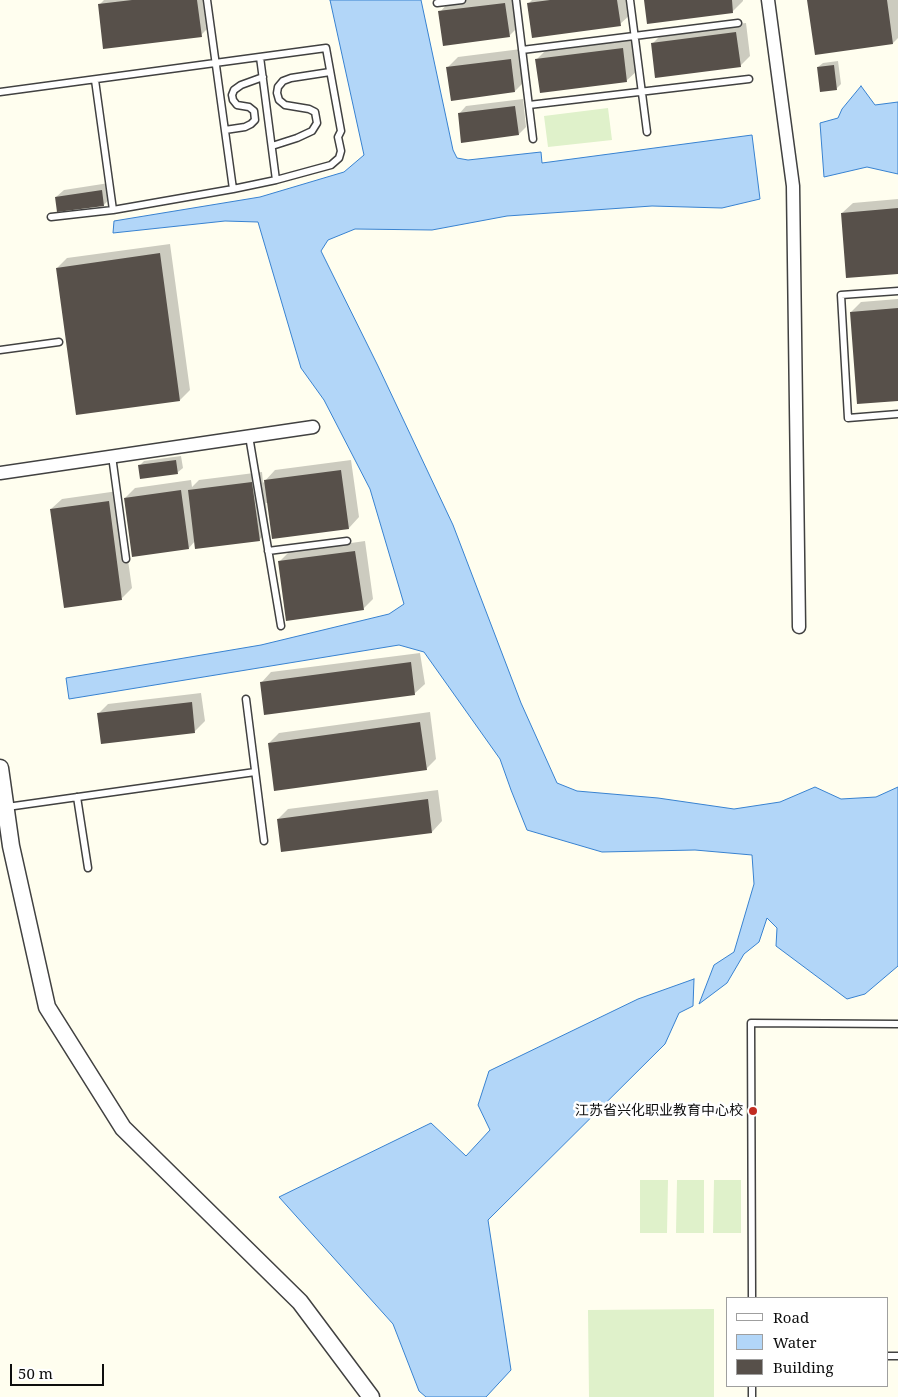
<!DOCTYPE html>
<html>
<head>
<meta charset="utf-8">
<style>
	body { margin:0 }
	#map { position:relative; width:898px; height:1397px; overflow:hidden; background:#fffeef; font-family:"Noto Serif",serif }
	canvas { display:block }
	.legend { position:absolute; left:726px; top:1297px; width:162px; height:90px; box-sizing:border-box; background:#fff; border:1px solid #9f9f9f; margin:0; padding:6px 9px; list-style:none; font-size:15px; color:#0e0e0e }
	.legend li { display:flex; align-items:center; gap:10px; height:25px }
	.legend b { width:25px; border:1px solid #9f9f9f }
	.scale { position:absolute; left:10px; top:1364px; width:94px; height:22px; box-sizing:border-box; border:2px solid #0e0e0e; border-top:0; padding-left:6px; font-size:15px; line-height:18px; white-space:nowrap; color:#0e0e0e; -webkit-text-stroke:4px #fff; paint-order:stroke }
</style>
</head>
<body>
<div id="map">
<canvas width="898" height="1397"></canvas>
<ul class="legend">
<li><b style="height:6px;background:#fff"></b>Road</li>
<li><b style="height:14px;background:#b2d6f8"></b>Water</li>
<li><b style="height:14px;background:#57504a"></b>Building</li>
</ul>
<div class="scale">50 m</div>
</div>
<script>
const ctx = document.querySelector('canvas').getContext('2d');
ctx.lineJoin = 'round';
function fill(path, color) {
  ctx.fillStyle = color;
  ctx.fill(path, 'evenodd');
}
function toPath(rows) {
  const path = new Path2D();
  for (const r of rows) {
    path.moveTo(r[0], r[1]);
    for (let i = 2; i < r.length; i += 2) path.lineTo(r[i], r[i + 1]);
  }
  return path;
}
function strokePath(path, color, width, dash) {
  ctx.strokeStyle = color;
  ctx.lineWidth = width;
  ctx.lineCap = dash ? 'butt' : 'round';
  ctx.setLineDash(dash || []);
  ctx.stroke(path);
}
function drawText(font, color, halo, rows, align = 'center') {
  ctx.font = font + ' "Noto Serif","Noto Sans SC",serif';
  ctx.lineWidth = 5;
  ctx.setLineDash([]);
  ctx.textBaseline = 'middle';
  ctx.strokeStyle = halo;
  ctx.fillStyle = color;
  for (const [text, x, y, turn = 0] of rows) {
    ctx.save();
    ctx.translate(x, y);
    ctx.rotate((+turn || 0) * Math.PI / 180);
    ctx.textAlign = isNaN(turn) ? turn : align;
    if (halo) ctx.strokeText(text, 0, 0);
    ctx.fillText(text, 0, 0);
    ctx.restore();
  }
}
fill(toPath([
	[608,108,612,140,548,147,544,116],
	[640,1180,668,1180,667,1233,640,1233],
	[677,1180,704,1180,704,1233,676,1233],
	[714,1180,741,1180,741,1233,713,1233],
	[714,1309,714,1397,589,1397,588,1310]
]), '#dff1ca');
const water = toPath([
	[330,0,421,0,453,150,457,158,468,160,541,152,542,163,752,135,760,199,722,208,652,206,507,216,432,230,355,229,328,240,321,251,378,366,453,525,521,703,557,783,577,791,658,798,734,809,780,802,815,787,841,799,876,797,898,787,898,966,865,994,847,999,776,946,777,928,767,918,759,942,744,954,727,983,699,1004,714,965,734,952,754,884,752,855,695,850,602,852,527,830,511,790,500,759,424,652,399,645,69,699,66,678,261,645,389,614,404,604,370,489,324,400,301,368,258,222,225,221,113,233,114,221,260,197,344,172,364,155,330,0],
	[861,86,875,105,898,102,898,174,867,167,824,177,820,123,838,118,842,109,861,86],
	[694,979,693,1006,679,1013,665,1044,488,1220,511,1370,486,1397,426,1397,419,1391,393,1324,279,1197,431,1123,466,1156,490,1130,478,1105,489,1071,638,999,694,979]
]);
fill(water, '#b2d6f8');
strokePath(water, '#3882d0', 1);
fill(toPath([
	[104,0,208,0,211,25,201,35,99,5],
	[460,0,516,0,519,26,509,36,440,12,450,1],
	[532,0,629,0,631,14,620,24,528,4],
	[645,0,743,0,743,1,733,11],
	[809,0,898,0,898,38,893,43],
	[746,23,750,56,740,66,652,44,663,33],
	[632,38,637,71,626,81,537,59,547,49],
	[521,49,525,81,515,91,448,67,458,57],
	[838,61,841,84,836,89,818,67,823,63],
	[523,99,526,127,519,134,459,114,466,106],
	[109,183,111,197,104,205,56,197,64,190],
	[898,199,898,273,842,213,853,203],
	[170,244,190,390,180,400,57,268,67,258],
	[898,299,898,400,851,312,861,302],
	[181,456,183,468,178,472,139,466,144,461],
	[351,460,359,517,349,528,268,503,266,503,269,530,259,540,195,541,189,548,125,498,135,488,191,480,192,487,199,480,262,472,263,483,275,470],
	[118,491,132,588,122,598,51,509,62,499],
	[365,541,373,599,363,609,279,562,289,552],
	[420,653,425,684,414,694,261,683,271,672],
	[201,693,205,721,195,731,98,714,108,704],
	[430,712,436,759,426,769,269,743,279,733],
	[438,790,442,821,432,832,278,819,288,809]
]), '#0003');
fill(toPath([
	[132,0,197,0,202,37,103,49,98,4],
	[550,0,617,0,621,26,532,38,527,3],
	[644,0,732,0,733,13,647,24],
	[807,0,887,0,893,44,815,55],
	[505,3,510,37,443,46,438,11],
	[736,32,741,67,655,78,651,43],
	[623,48,627,82,540,93,535,59],
	[511,59,515,92,451,101,446,67],
	[834,65,837,90,820,92,817,67],
	[515,106,519,135,461,143,458,113],
	[102,190,104,206,57,212,55,197],
	[898,208,898,274,846,278,841,213],
	[160,253,180,401,76,415,56,268],
	[898,308,898,401,857,404,850,312],
	[176,460,178,474,140,479,138,465],
	[341,470,349,529,272,539,264,480],
	[252,482,260,541,195,549,188,490],
	[181,490,189,549,132,557,124,498],
	[109,501,122,600,64,608,50,509],
	[355,551,364,610,286,621,278,561],
	[411,662,415,695,264,715,260,682],
	[192,702,195,733,101,744,97,713],
	[420,722,427,770,274,791,268,743],
	[428,799,432,833,281,852,277,819]
]), '#57504a');
const service = toPath([
	[207,0,233,189],
	[516,0,533,139],
	[630,0,647,132],
	[437,3,462,0],
	[522,50,738,23],
	[260,57,276,180],
	[95,80,113,210],
	[0,92,326,48,341,131,338,137,341,151,339,158,331,165,276,180,233,189,113,210,51,217],
	[529,105,749,79],
	[225,130,245,127,251,124,255,120,254,111,249,107,237,105,233,100,232,95,234,90,241,85,263,77],
	[272,146,297,138,312,131,317,123,315,112,309,109,285,105,279,100,277,93,278,87,283,81,291,78,330,72],
	[898,291,841,295,848,418,898,414],
	[0,350,59,342],
	[249,436,281,626],
	[112,456,126,559],
	[268,551,347,541],
	[246,699,264,841],
	[77,797,88,868],
	[7,807,255,772],
	[752,1298,751,1023,898,1024],
	[887,1356,898,1356],
	[752,1386,752,1397]
]);
const minor = toPath([
	[768,0,793,186,799,627],
	[0,473,313,427]
]);
const tertiary = toPath([
	[0,768,11,846,47,1007,123,1128,300,1302,371,1397]
]);
strokePath(service, '#414141', 9);
strokePath(minor, '#414141', 15);
strokePath(tertiary, '#414141', 19);
strokePath(service, '#fff', 6);
strokePath(minor, '#fff', 12);
strokePath(tertiary, '#fff', 16);
for (const [x, y, r, color] of [
	[753,1111,5,"#c22d22"]
]) {
  const dot = new Path2D();
  dot.arc(x, y, r, 0, 2 * Math.PI);
  ctx.fillStyle = color;
  ctx.fill(dot);
  strokePath(dot, '#fff', 2);
}
drawText('14px', '#0e0e0e', '#fff', [
	["江苏省兴化职业教育中心校",743,1111]
], 'right');
</script>
</body>
</html>
